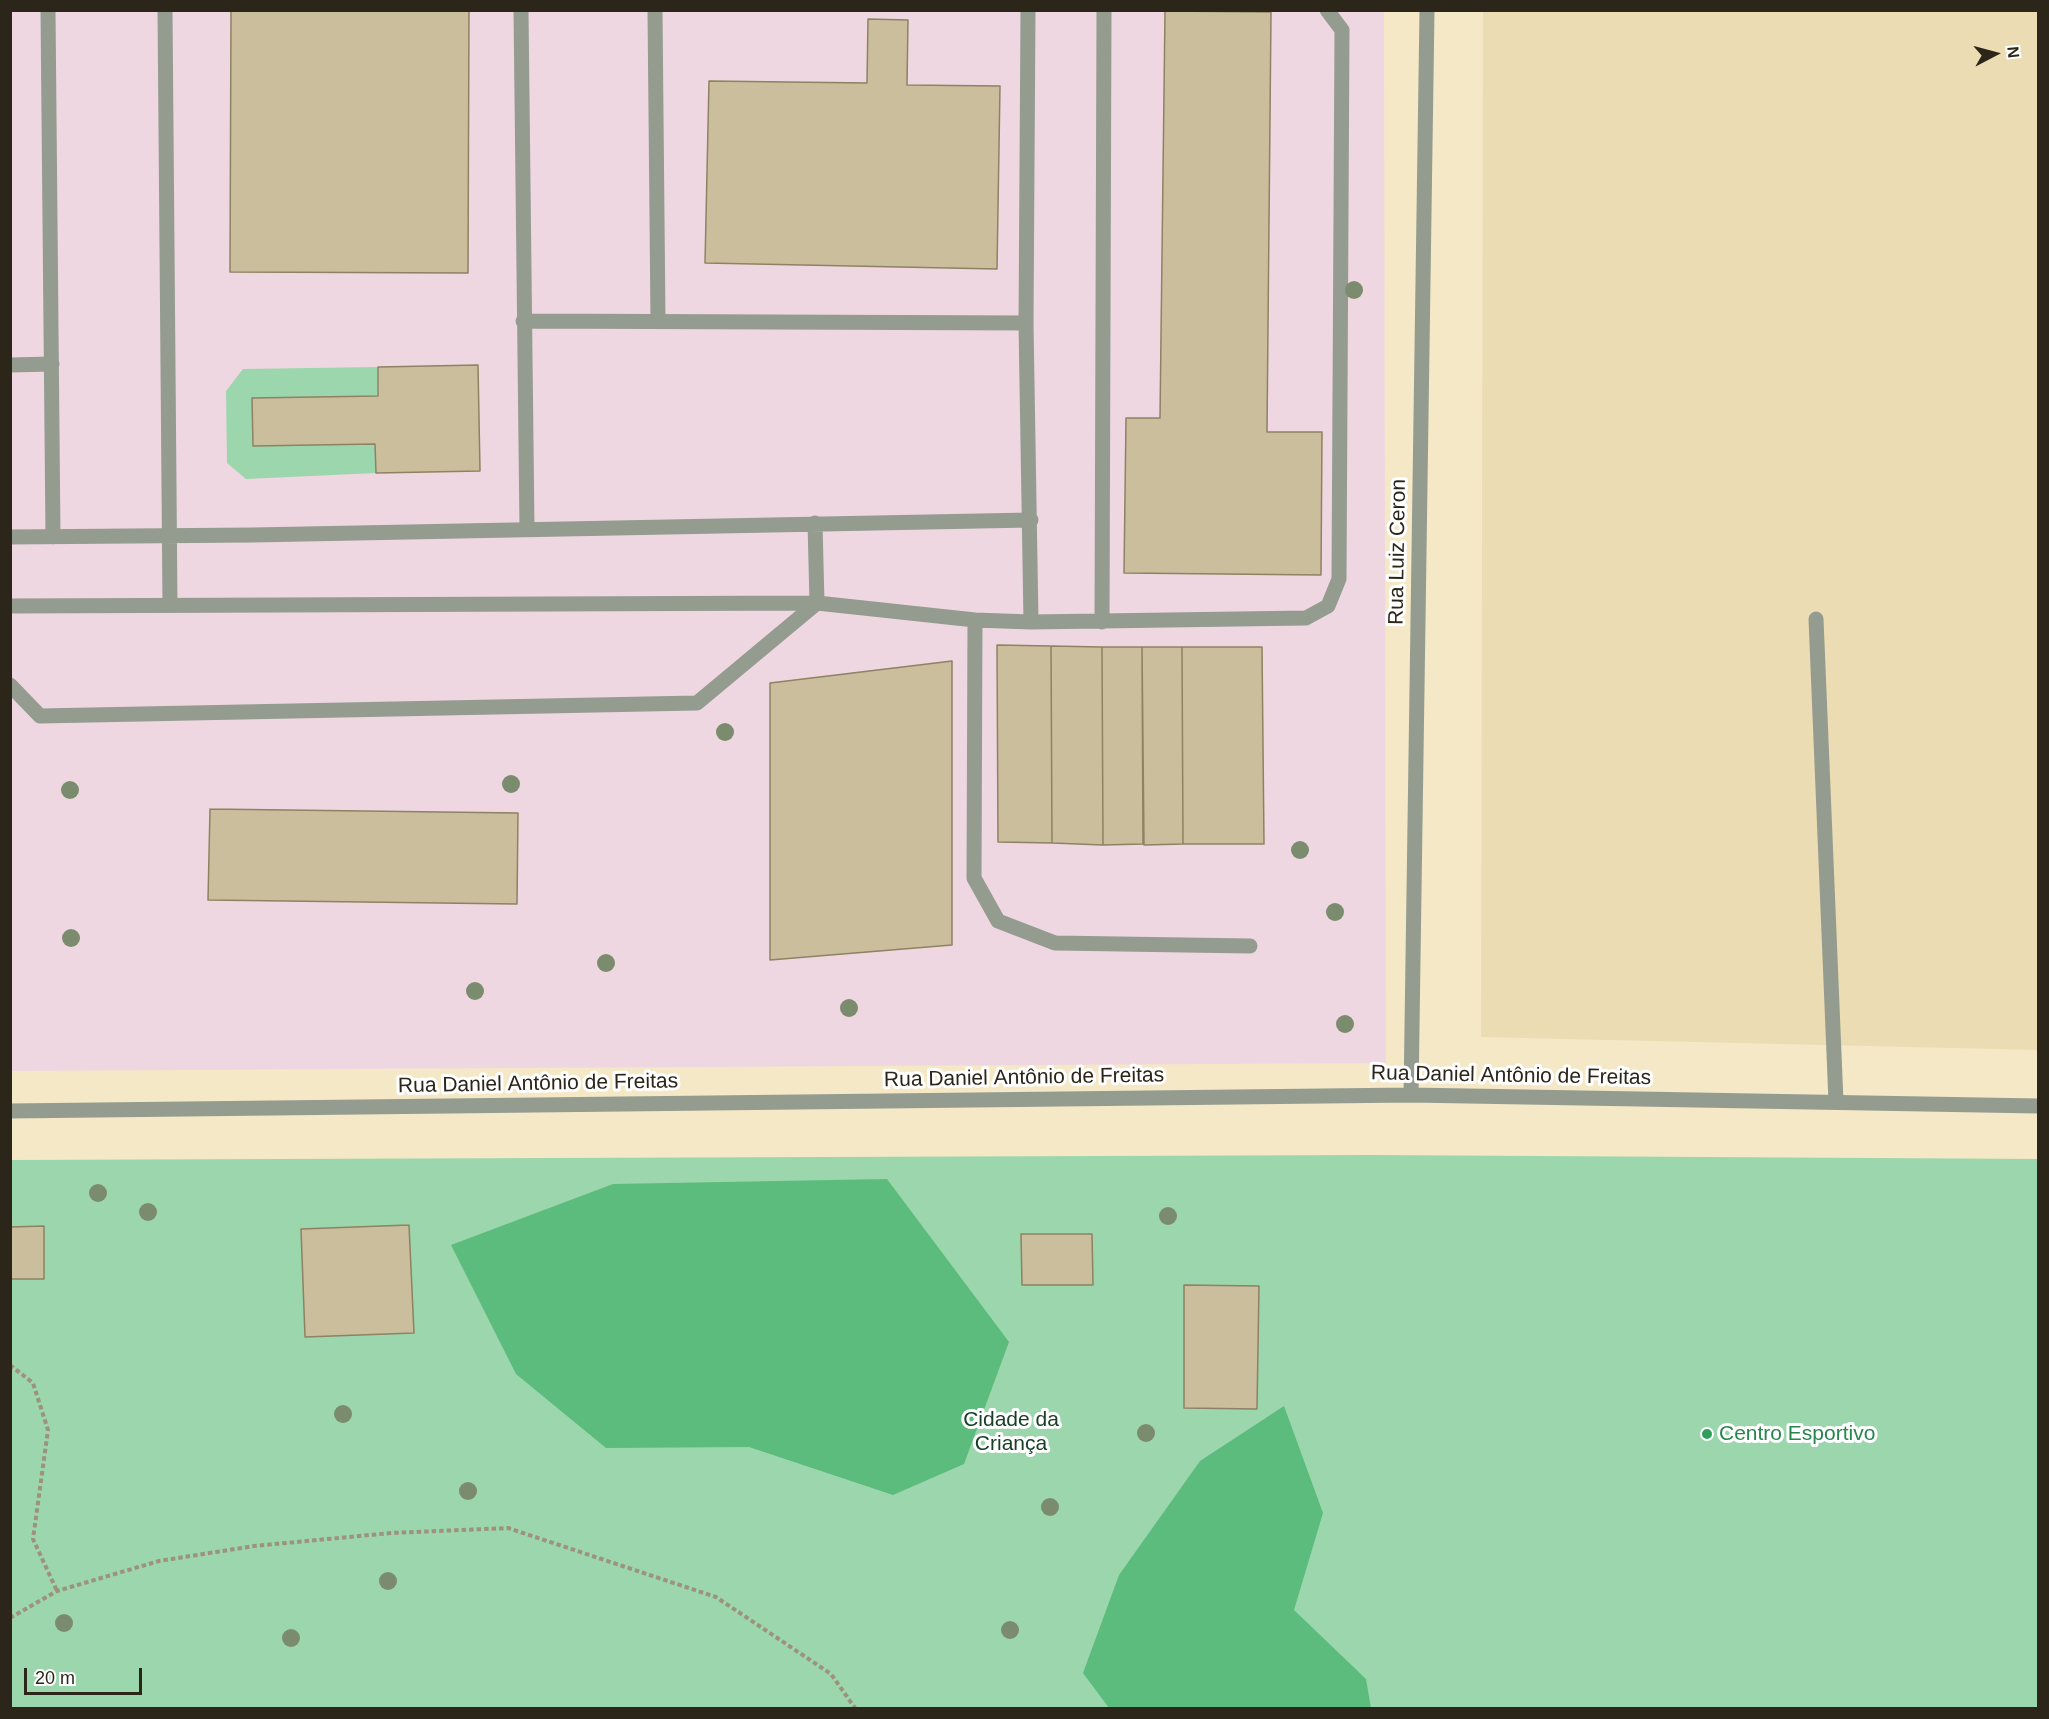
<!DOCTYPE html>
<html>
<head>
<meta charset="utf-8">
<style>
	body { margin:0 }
	#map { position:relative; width:2049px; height:1719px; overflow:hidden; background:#f4e8c6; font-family:Arial,sans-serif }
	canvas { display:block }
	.frame { position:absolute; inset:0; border:12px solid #2b2619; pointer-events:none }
	.north { position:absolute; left:1965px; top:24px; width:60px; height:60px; -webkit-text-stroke:4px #fff; paint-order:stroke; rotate:84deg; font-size:16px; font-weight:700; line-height:24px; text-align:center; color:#2b2619 }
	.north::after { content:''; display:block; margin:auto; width:21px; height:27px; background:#2b2619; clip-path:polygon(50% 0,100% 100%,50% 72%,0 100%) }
	.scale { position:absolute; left:24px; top:1668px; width:118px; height:27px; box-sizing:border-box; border:3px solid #2b2619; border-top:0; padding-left:8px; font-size:18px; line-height:21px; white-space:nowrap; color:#2b2619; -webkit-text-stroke:4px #fff; paint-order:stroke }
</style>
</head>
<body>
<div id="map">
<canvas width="2049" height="1719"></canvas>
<div class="frame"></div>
<div class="north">N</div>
<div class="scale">20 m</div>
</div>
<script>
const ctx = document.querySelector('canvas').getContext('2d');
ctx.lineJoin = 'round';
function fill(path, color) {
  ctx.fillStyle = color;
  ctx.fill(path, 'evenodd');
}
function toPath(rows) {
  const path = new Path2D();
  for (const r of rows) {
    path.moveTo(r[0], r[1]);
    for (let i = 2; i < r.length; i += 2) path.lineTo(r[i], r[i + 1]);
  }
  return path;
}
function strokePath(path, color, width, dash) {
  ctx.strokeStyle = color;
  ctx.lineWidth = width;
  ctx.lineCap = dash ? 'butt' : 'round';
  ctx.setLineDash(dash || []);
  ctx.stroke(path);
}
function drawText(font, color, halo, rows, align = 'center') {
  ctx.font = font + ' Arial,sans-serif';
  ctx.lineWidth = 6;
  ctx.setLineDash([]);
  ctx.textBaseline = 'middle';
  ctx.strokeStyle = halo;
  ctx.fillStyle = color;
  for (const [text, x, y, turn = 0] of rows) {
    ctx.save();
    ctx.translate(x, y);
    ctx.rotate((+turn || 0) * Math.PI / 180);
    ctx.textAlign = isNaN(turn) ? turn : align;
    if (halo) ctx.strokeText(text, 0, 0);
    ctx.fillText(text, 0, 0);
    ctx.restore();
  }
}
fill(toPath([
	[10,11,1384,11,1386,1063,11,1071]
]), '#efd7e1');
fill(toPath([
	[1483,11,2038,11,2038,1050,1481,1037]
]), '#ebdcb4');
fill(toPath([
	[378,367,376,473,246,479,227,463,226,391,243,369],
	[1371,1155,2038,1159,2038,1708,11,1708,10,1160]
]), '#9cd6ac');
fill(toPath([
	[887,1179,1009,1342,964,1464,893,1495,749,1447,606,1448,516,1374,451,1245,613,1184],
	[1284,1406,1323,1513,1294,1610,1366,1679,1371,1708,1109,1708,1083,1673,1119,1575,1200,1461]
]), '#5cbc7d');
const building = toPath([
	[231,10,469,10,468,273,230,272,231,10],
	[1165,11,1271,12,1267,432,1322,432,1321,575,1124,573,1126,418,1160,418,1165,11],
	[868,19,908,20,907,85,1000,86,997,269,705,263,709,81,867,83,868,19],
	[478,365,480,471,376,473,375,444,253,446,252,398,378,396,378,367,478,365],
	[997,645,1051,646,1052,843,998,842,997,645],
	[1051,646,1102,647,1103,845,1052,843,1051,646],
	[1102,647,1142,647,1143,844,1103,845,1102,647],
	[1142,647,1182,647,1183,844,1144,845,1142,647],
	[1182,647,1262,647,1264,844,1183,844,1182,647],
	[952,661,952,945,770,960,770,683,952,661],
	[210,809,518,813,517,904,208,900,210,809],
	[409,1225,414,1333,305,1337,301,1229,409,1225],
	[44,1226,44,1279,10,1279,10,1227,44,1226],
	[1021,1234,1092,1234,1093,1285,1022,1285,1021,1234],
	[1184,1285,1259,1286,1257,1409,1184,1408,1184,1285]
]);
fill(building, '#cabe9d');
strokePath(building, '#8d8263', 1.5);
strokePath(toPath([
	[10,1365,33,1383,48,1430,33,1539,57,1591],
	[10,1618,57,1591,159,1561,254,1546,391,1533,508,1528,716,1597,831,1674,855,1708]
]), '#9c937a', 4, [4.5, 3]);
strokePath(toPath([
	[48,10,53,537],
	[165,10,170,605],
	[521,10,527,529],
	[655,10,658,321],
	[1028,10,1026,323,1031,622],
	[523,321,1026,323],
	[10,365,52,364],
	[10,537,253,535,1031,520],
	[10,606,817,603,975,620,1031,622,1306,618,1328,606,1339,579,1342,30,1327,10],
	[1816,619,1836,1102],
	[975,620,974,878,998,921,1055,943,1250,946],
	[1102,622,1104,10],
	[10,685,40,716,697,703,817,603,815,523]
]), '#939c8f', 15);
strokePath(toPath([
	[1411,1095,1427,10],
	[10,1111,1411,1095,2038,1106]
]), '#939c8f', 15);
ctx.fillStyle = '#7b8c6e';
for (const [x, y] of [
	[1354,290],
	[725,732],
	[511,784],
	[70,790],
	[1300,850],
	[1335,912],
	[71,938],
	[606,963],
	[475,991],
	[849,1008],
	[1345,1024],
	[98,1193],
	[148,1212],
	[1168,1216],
	[343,1414],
	[1146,1433],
	[468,1491],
	[1050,1507],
	[388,1581],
	[64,1623],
	[1010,1630],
	[291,1638]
]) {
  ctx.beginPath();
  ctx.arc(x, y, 9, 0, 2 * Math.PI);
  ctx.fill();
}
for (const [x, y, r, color] of [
	[1707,1434,6,"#2e9e5b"]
]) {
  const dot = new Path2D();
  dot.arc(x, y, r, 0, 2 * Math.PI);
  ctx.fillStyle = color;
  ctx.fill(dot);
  strokePath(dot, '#fff', 2);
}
drawText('21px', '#2b2619', '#fff', [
	["Rua Luiz Ceron",1398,552,-89],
	["Rua Daniel Antônio de Freitas",1511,1076,1],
	["Rua Daniel Antônio de Freitas",1024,1078,-1],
	["Rua Daniel Antônio de Freitas",538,1084,-1]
]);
drawText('21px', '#184026', '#fff', [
	["Cidade da",1011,1420],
	["Criança",1011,1444]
]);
drawText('21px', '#27864d', '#fff', [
	["Centro Esportivo",1719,1434]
], 'left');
</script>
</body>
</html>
